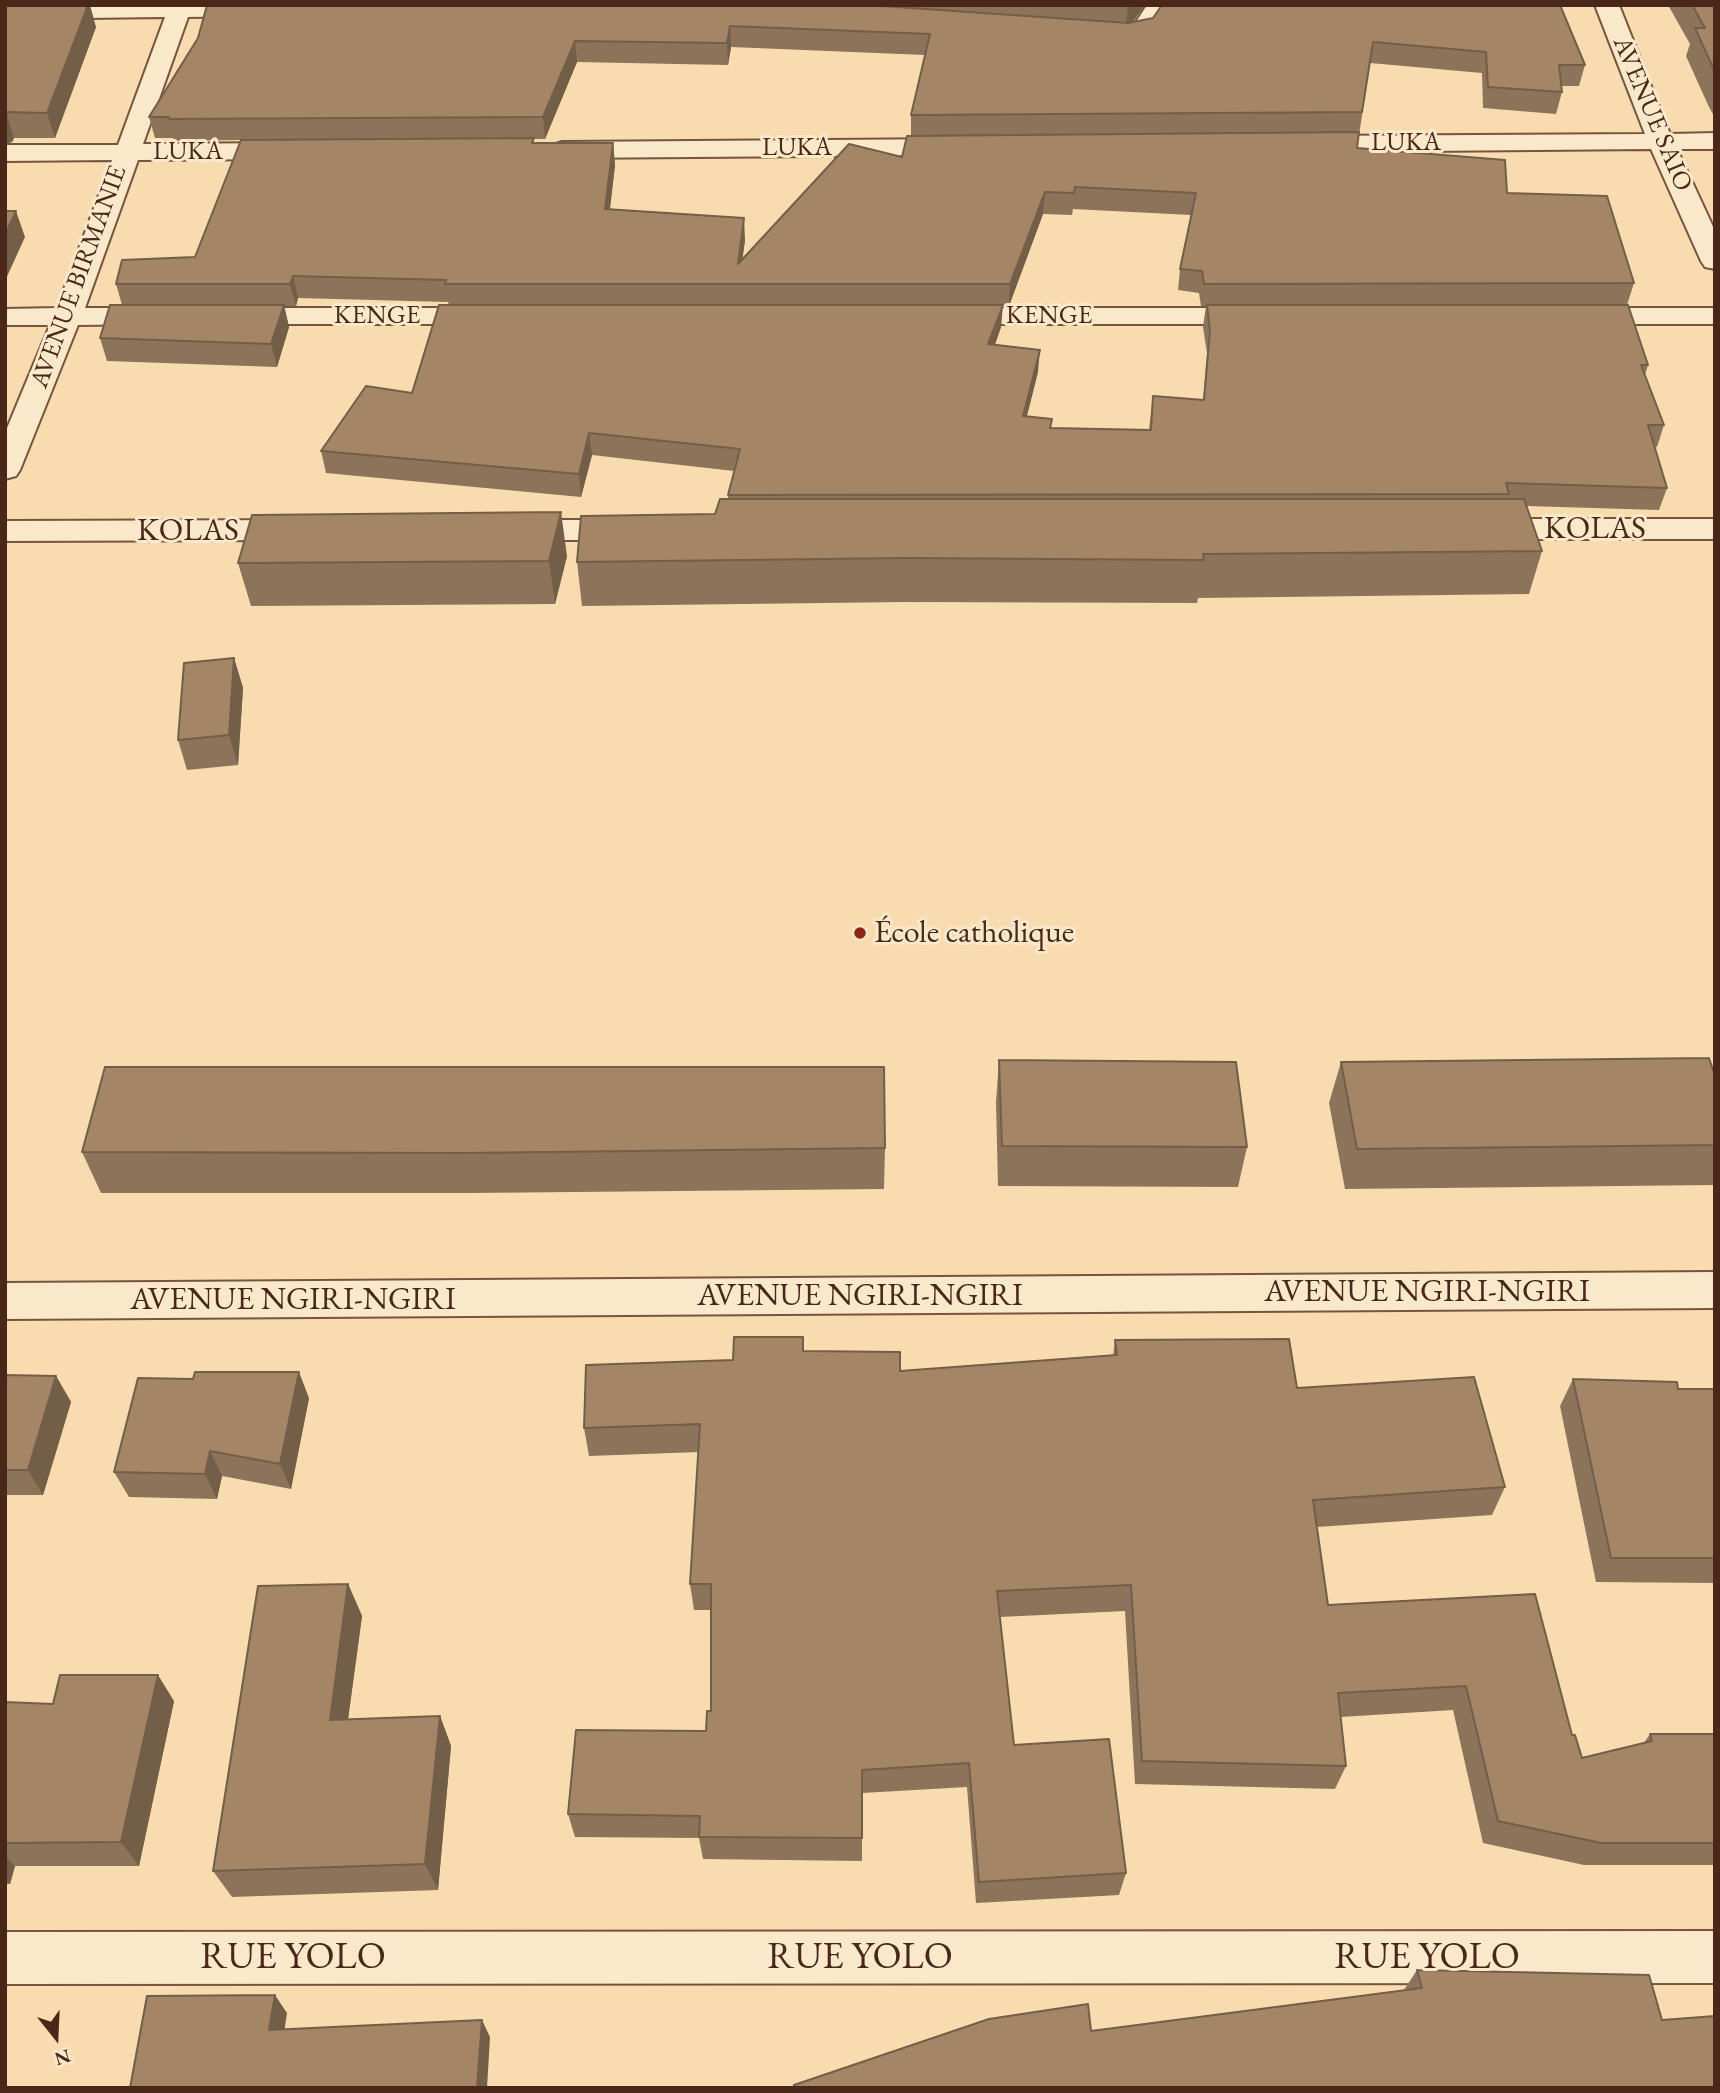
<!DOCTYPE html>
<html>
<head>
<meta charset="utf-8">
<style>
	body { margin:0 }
	#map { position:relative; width:1720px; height:2093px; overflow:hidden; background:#f8dcaf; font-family:"EB Garamond",serif }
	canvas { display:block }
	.frame { position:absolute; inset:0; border:7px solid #492819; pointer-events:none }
	.north { position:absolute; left:21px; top:2002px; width:70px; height:70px; -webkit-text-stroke:5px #fae8cb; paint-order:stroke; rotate:162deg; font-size:19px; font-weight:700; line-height:28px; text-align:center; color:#492819 }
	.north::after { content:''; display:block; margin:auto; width:24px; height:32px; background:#492819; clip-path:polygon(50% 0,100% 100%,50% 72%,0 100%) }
</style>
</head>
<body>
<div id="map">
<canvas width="1720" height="2093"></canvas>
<div class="frame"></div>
<div class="north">N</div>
</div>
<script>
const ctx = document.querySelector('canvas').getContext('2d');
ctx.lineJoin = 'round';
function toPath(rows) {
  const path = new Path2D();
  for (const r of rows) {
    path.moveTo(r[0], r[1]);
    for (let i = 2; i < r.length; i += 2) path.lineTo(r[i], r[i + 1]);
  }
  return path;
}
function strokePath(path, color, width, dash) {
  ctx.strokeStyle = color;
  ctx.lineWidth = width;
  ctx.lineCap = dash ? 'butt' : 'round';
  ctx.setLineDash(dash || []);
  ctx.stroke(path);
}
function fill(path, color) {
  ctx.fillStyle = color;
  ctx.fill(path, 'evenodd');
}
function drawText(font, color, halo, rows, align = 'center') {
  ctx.font = font + ' "EB Garamond",serif';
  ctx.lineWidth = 6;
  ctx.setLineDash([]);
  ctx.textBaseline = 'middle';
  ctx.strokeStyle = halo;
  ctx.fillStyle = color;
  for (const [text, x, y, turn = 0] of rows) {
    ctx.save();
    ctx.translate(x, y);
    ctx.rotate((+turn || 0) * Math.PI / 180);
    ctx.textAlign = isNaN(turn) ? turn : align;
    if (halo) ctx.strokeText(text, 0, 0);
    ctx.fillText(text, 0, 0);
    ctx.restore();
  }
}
const minor = toPath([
	[5,5,268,5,271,9,267,14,259,16,188,17,143,144,288,143,297,146,301,151,297,156,288,159,138,160,85,308,159,308,169,310,173,316,169,322,159,324,78,325,20,470,16,476,5,479,5,433,50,325,5,325,5,309,57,308,112,160,5,161,5,145,118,145,165,17,5,19,5,5],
	[1147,5,1171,5,1149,37,1108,40,1100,38,1096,33,1100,28,1108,26,1134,25,1147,5],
	[1595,5,1619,5,1670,134,1715,133,1715,149,1677,149,1715,231,1715,269,1705,267,1701,261,1651,149,1307,152,1298,149,1294,144,1298,139,1307,136,1645,134,1595,5],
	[957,139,966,142,970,147,966,152,957,155,562,158,553,155,549,150,553,145,562,142,957,139],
	[233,308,488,308,498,310,502,316,498,322,488,324,233,324,223,322,219,316,223,310,233,308],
	[950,308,1258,308,1268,310,1272,316,1268,322,1258,324,950,324,940,322,936,316,940,310,950,308],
	[1580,308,1715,308,1715,324,1580,324,1570,322,1566,316,1570,310,1580,308],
	[1481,519,1715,519,1715,539,1481,539,1470,536,1465,529,1470,522,1481,519],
	[301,520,312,523,317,530,312,537,301,540,5,541,5,521,301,520],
	[511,520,633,520,644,523,649,530,644,537,633,540,511,540,500,537,495,530,500,523,511,520],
	[1715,1272,1715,1308,5,1319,5,1283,1715,1272],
	[1715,1931,1715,1983,5,1984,5,1932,1715,1931]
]);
strokePath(minor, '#75553e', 4);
fill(minor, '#fae8cb');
fill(toPath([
	[5,5,96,27,55,138,14,138,12,142,5,144],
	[207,5,1145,5,1133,22,1153,18,1162,5,1585,65,1579,86,1561,86,1562,92,1556,114,1483,108,1482,73,1370,63,1357,148,1507,193,1634,283,1627,305,1648,365,1645,375,1664,425,1657,447,1655,447,1667,488,1659,510,1527,506,1542,551,1529,594,1198,598,1197,603,904,602,582,606,577,562,715,514,728,499,728,495,734,471,592,455,581,497,326,473,321,451,412,393,449,305,448,302,298,298,296,306,284,306,289,327,277,367,107,361,100,338,122,305,116,284,195,257,241,140,174,141,173,138,155,138,149,117,198,38],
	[731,47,925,55,911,115,911,136,902,157,742,259,745,240,610,210,615,165,613,143,534,143,534,139,545,139,577,62,728,65],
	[1073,209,1191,215,1180,269,1178,290,1199,293,1201,306,1206,306,1203,327,1207,353,1203,400,1153,396,1149,430,1051,428,1052,419,1027,416,1038,372,995,345,1001,327,1002,306,1009,306,1043,214,1072,215],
	[1668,5,1715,5,1715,118,1708,105,1686,56,1690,44],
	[567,556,555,604,251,606,238,563],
	[234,658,243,688,238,765,187,770,178,740],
	[999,1060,1247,1147,1238,1187,998,1186,996,1102],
	[1341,1062,1715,1076,1715,1185,1345,1189,1329,1103],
	[885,1148,884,1189,472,1193,101,1193,82,1152],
	[803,1337,804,1351,900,1371,1113,1356,1115,1340,1297,1388,1505,1487,1492,1515,1317,1527,1328,1605,1572,1735,1582,1758,1644,1743,1650,1734,1715,1734,1715,1865,1584,1865,1483,1843,1453,1710,1341,1717,1346,1766,1335,1789,1135,1784,1125,1611,1000,1617,1014,1745,1126,1873,1119,1895,976,1903,967,1787,862,1793,862,1861,703,1859,699,1838,575,1837,568,1814,706,1731,711,1711,711,1610,694,1610,690,1584,699,1452,589,1456,584,1428],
	[5,1375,56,1376,71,1402,43,1495,5,1495],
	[1573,1379,1678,1389,1715,1389,1715,1583,1596,1582,1560,1406],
	[309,1398,291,1489,222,1476,217,1499,129,1497,114,1472],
	[348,1584,362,1616,348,1719,440,1716,451,1746,438,1890,232,1897,213,1871],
	[174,1701,139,1866,15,1866,10,1884,5,1884,5,1702,53,1704],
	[1417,1970,1662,2020,1715,2088,1091,2031,1404,1990]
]), '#8d7359');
fill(toPath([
	[88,5,90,5,96,27,55,138,47,113],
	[1128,5,1145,5,1131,24,1126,24],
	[730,26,731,47,728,65,727,43],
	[575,41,577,62,545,139,543,117],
	[6,112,14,138,12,142,5,144],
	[613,143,615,165,607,231,605,209],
	[1045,192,1043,214,1009,306,1010,284],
	[16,211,25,237,5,281,5,235],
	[744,218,745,240,739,286,738,264],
	[293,276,298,298,296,306,290,284],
	[284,305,289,327,277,367,271,344],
	[1003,305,1001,327,987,366,988,344],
	[1040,350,1038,372,1021,438,1023,416],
	[589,433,592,455,581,497,579,474],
	[561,512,567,556,555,604,549,561],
	[234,658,243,688,238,765,229,735],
	[299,1372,309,1398,291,1489,280,1464],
	[56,1376,71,1402,43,1495,28,1470],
	[210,1451,222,1476,217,1499,205,1474],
	[348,1584,362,1616,344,1749,330,1720],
	[158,1675,174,1701,139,1866,121,1842],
	[440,1716,451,1746,438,1890,425,1864],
	[5,1856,15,1866,10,1884,5,1880],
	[275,1995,287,2013,282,2047,269,2030],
	[482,2020,490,2037,487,2088,477,2088]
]), '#735e48');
const building = toPath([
	[5,5,88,5,47,113,6,112,5,113,5,5],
	[207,5,867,5,1128,23,1153,18,1162,5,1560,5,1585,65,1559,65,1562,92,1488,87,1486,52,1373,42,1362,112,911,115,930,34,730,26,727,43,575,41,543,117,168,119,169,117,149,117,198,38,207,5],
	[1692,5,1715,5,1715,72,1695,28,1705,28,1692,5],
	[1359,132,1357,148,1505,160,1507,193,1607,196,1634,283,1204,284,1202,271,1180,269,1196,193,1075,187,1074,193,1045,192,1010,284,445,284,446,280,293,276,290,284,116,284,122,260,195,257,241,140,534,138,532,143,613,143,605,209,744,218,738,264,849,144,902,157,907,136,1359,132],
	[5,211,16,211,5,235,5,211],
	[110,305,284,305,271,344,100,338,110,305],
	[439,305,1003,305,988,344,1040,350,1023,416,1052,419,1050,428,1151,430,1153,396,1204,400,1210,331,1207,305,1628,305,1648,365,1641,365,1664,425,1648,425,1667,488,1506,483,1509,494,728,495,740,449,589,433,579,474,321,451,366,386,412,393,439,305],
	[720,499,1524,499,1542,551,1203,554,1204,560,905,558,577,562,581,516,715,514,720,499],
	[561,512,549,561,238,563,252,515,561,512],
	[234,658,229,735,178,740,184,663,234,658],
	[1709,1058,1715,1076,1715,1145,1357,1149,1341,1062,1709,1058],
	[999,1060,1236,1062,1247,1147,1002,1146,999,1060],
	[105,1067,884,1067,885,1148,462,1153,82,1152,105,1067],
	[734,1337,803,1337,803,1351,900,1352,900,1371,1117,1355,1115,1340,1289,1339,1297,1388,1474,1377,1505,1487,1313,1500,1328,1605,1535,1594,1572,1735,1575,1735,1582,1758,1652,1741,1650,1734,1715,1734,1715,1843,1601,1843,1498,1821,1466,1686,1338,1693,1346,1766,1142,1761,1131,1585,997,1591,1014,1745,1109,1739,1126,1873,979,1882,969,1763,862,1770,862,1838,699,1837,700,1816,568,1814,576,1730,706,1731,707,1711,711,1711,711,1584,690,1584,700,1424,584,1428,586,1365,733,1360,734,1337],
	[195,1372,299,1372,280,1464,210,1451,205,1474,114,1472,138,1378,193,1379,195,1372],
	[5,1375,56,1376,28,1470,5,1470,5,1375],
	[1573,1379,1677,1382,1678,1389,1715,1389,1715,1558,1611,1558,1573,1379],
	[348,1584,330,1720,440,1716,425,1864,213,1871,258,1586,348,1584],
	[60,1675,158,1675,121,1842,5,1843,5,1702,53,1704,60,1675],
	[1417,1970,1649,1975,1662,2020,1715,2016,1715,2088,794,2088,794,2085,989,2019,1088,2004,1091,2031,1422,1988,1417,1970],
	[275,1995,269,2030,482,2020,477,2088,130,2088,147,1996,275,1995]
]);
fill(building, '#a48667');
strokePath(building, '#735e48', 2);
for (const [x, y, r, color] of [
	[860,933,7,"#8f2418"]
]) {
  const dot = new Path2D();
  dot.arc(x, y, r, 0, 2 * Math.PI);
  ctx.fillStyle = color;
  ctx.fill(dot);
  strokePath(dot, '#fae8cb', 2.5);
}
drawText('26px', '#492819', '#fae8cb', [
	["AVENUE SAIO",1652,114,67],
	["LUKA",1406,143],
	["LUKA",797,148],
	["LUKA",188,152],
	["AVENUE BIRMANIE",79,277,-70],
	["KENGE",377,316],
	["KENGE",1049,316]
]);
drawText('32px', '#492819', '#fae8cb', [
	["KOLAS",1595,529],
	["KOLAS",188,531],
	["AVENUE NGIRI-NGIRI",1427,1292],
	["AVENUE NGIRI-NGIRI",860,1296],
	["AVENUE NGIRI-NGIRI",293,1300]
]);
drawText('32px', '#492819', '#fae8cb', [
	["École catholique",874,933]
], 'left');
drawText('38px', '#492819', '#fae8cb', [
	["RUE YOLO",293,1958],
	["RUE YOLO",860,1958],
	["RUE YOLO",1427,1958]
]);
</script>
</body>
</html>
